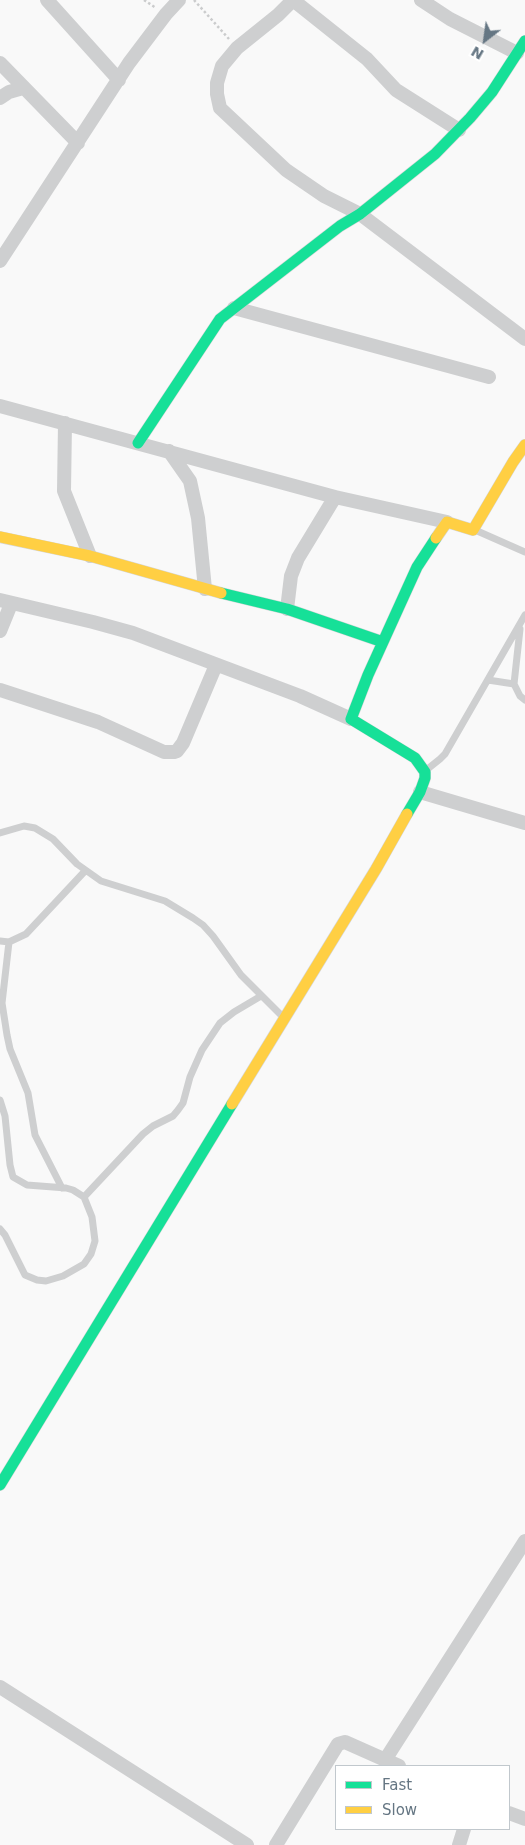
<!DOCTYPE html>
<html>
<head>
<meta charset="utf-8">
<style>
	body { margin:0 }
	#map { position:relative; width:525px; height:1845px; overflow:hidden; background:#f9f9f9; font-family:"DejaVu Sans",sans-serif }
	canvas { display:block }
	.legend { position:absolute; left:335px; top:1765px; width:175px; height:65px; box-sizing:border-box; background:#fff; border:1px solid #c1c8cd; margin:0; padding:6px 9px; list-style:none; font-size:15px; color:#657683 }
	.legend li { display:flex; align-items:center; gap:10px; height:25px }
	.legend b { width:25px; border:1px solid #c1c8cd }
	.north { position:absolute; left:460px; top:15px; width:50px; height:50px; -webkit-text-stroke:4px #fff; paint-order:stroke; rotate:210deg; font-size:14px; font-weight:700; line-height:20px; text-align:center; color:#657683 }
	.north::after { content:''; display:block; margin:auto; width:18px; height:22px; background:#657683; clip-path:polygon(50% 0,100% 100%,50% 72%,0 100%) }
</style>
</head>
<body>
<div id="map">
<canvas width="525" height="1845"></canvas>
<ul class="legend">
<li><b style="height:6px;background:#16e098"></b>Fast</li>
<li><b style="height:6px;background:#ffcf43"></b>Slow</li>
</ul>
<div class="north">N</div>
</div>
<script>
const ctx = document.querySelector('canvas').getContext('2d');
ctx.lineJoin = 'round';
function toPath(rows) {
  const path = new Path2D();
  for (const r of rows) {
    path.moveTo(r[0], r[1]);
    for (let i = 2; i < r.length; i += 2) path.lineTo(r[i], r[i + 1]);
  }
  return path;
}
function strokePath(path, color, width, dash) {
  ctx.strokeStyle = color;
  ctx.lineWidth = width;
  ctx.lineCap = dash ? 'butt' : 'round';
  ctx.setLineDash(dash || []);
  ctx.stroke(path);
}
const fast = toPath([
	[138,443,220,319,340,226,360,214,435,154,470,118,492,92,525,41],
	[221,593,287,609,383,642],
	[407,814,420,792,425,778,425,772,415,758,351,719,368,675,417,567,436,538],
	[0,1485,232,1104]
]);
const slow = toPath([
	[0,537,90,556,221,593],
	[436,538,447,522,473,530,513,462,525,445],
	[232,1104,376,869,407,814]
]);
strokePath(fast, '#d5d6d7', 12);
strokePath(slow, '#d5d6d7', 12);
strokePath(toPath([
	[144,0,156,8],
	[194,0,229,39]
]), '#cbcccd', 2.5, [2.5, 2.5]);
strokePath(toPath([
	[475,530,525,552],
	[520,629,514,684,520,696,525,700],
	[488,680,514,684],
	[425,771,440,759,445,754,525,615],
	[0,833,24,826,35,828,53,839,77,864,101,881,165,901,193,918,203,925,213,936,241,975,283,1017],
	[0,941,9,942,26,934,85,871],
	[9,942,2,1003,7,1035,10,1049,28,1093,35,1135,62,1188],
	[0,1100,5,1116,10,1165,13,1177,27,1185,66,1188,73,1190,84,1197,92,1217,95,1241,91,1254,84,1264,63,1276,46,1281,37,1280,25,1275,5,1235,0,1229],
	[84,1197,143,1134,153,1126,173,1116,178,1110,183,1103,190,1077,202,1050,220,1023,234,1012,261,996]
]), '#cecfd0', 7);
strokePath(toPath([
	[47,0,119,80],
	[293,0,278,15,237,48,222,66,217,83,217,94,220,108,286,170,324,196,360,214,525,339],
	[293,0,367,59,396,90,459,130],
	[421,0,450,19,517,53],
	[0,63,78,143],
	[0,98,9,92,23,88],
	[0,261,129,63,166,14,179,0],
	[234,308,489,377],
	[0,406,335,497,447,522],
	[65,423,64,491,90,556],
	[169,451,190,481,198,518,205,589],
	[0,600,93,622,133,633,300,696,351,719],
	[287,609,291,576,298,558,335,497],
	[0,631,11,604],
	[0,690,98,722,164,752,174,752,177,751,183,743,216,665],
	[420,792,525,823],
	[0,1687,247,1845],
	[385,1760,525,1541],
	[509,1813,525,1819],
	[276,1845,338,1744,345,1742,399,1766],
	[459,1845,464,1829]
]), '#cecfd0', 14);
strokePath(fast, '#16e098', 11);
strokePath(slow, '#ffcf43', 11);
</script>
</body>
</html>
